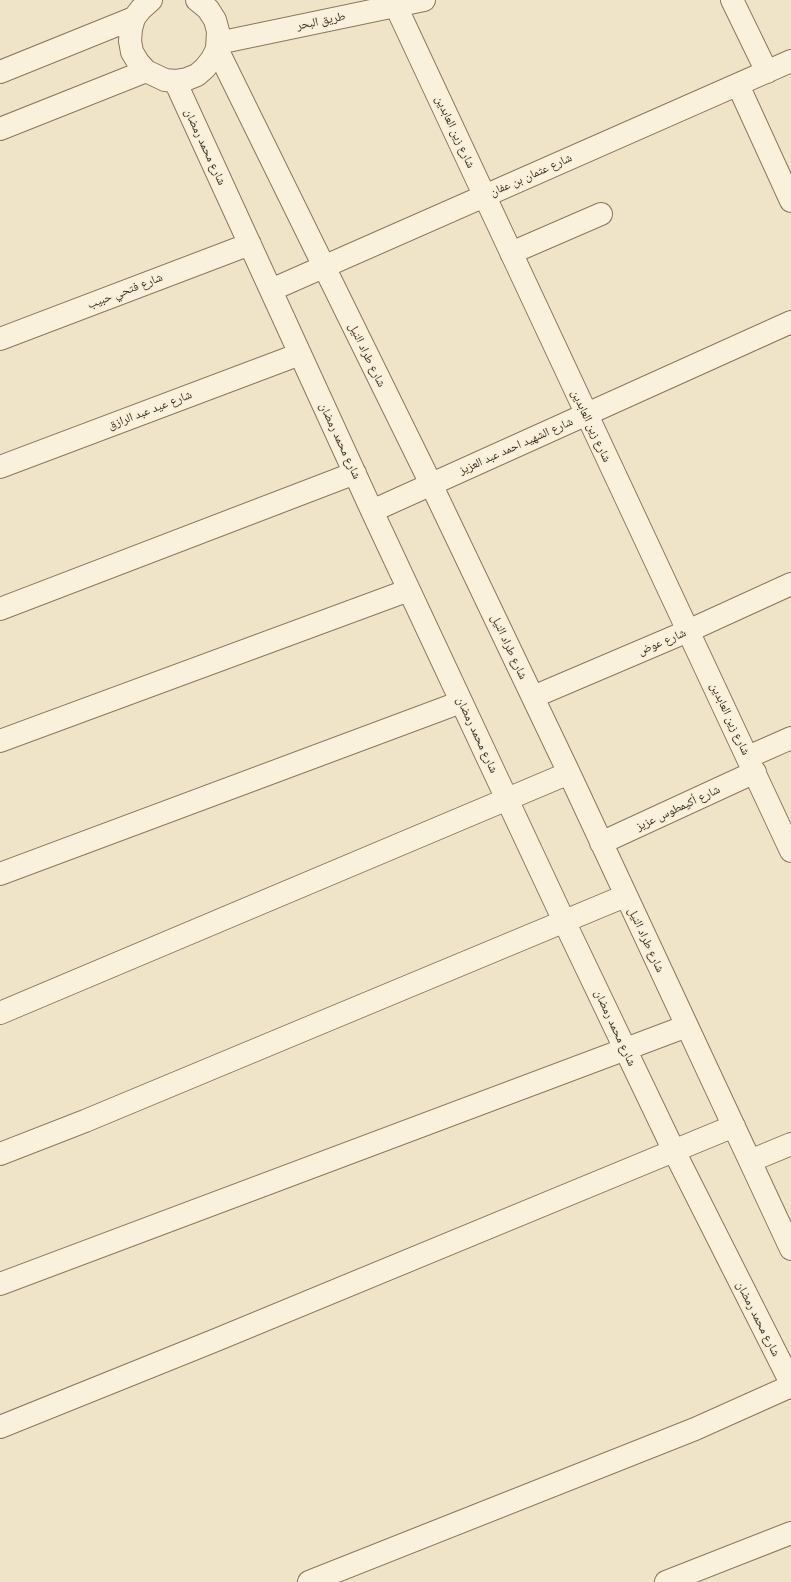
<!DOCTYPE html>
<html>
<head>
<meta charset="utf-8">
<style>
	body { margin:0 }
	canvas { display:block; background:#f0e4c8 }
</style>
</head>
<body>
<canvas width="791" height="1582"></canvas>
<script>
const ctx = document.querySelector('canvas').getContext('2d');
ctx.lineJoin = 'round';
function toPath(rows) {
  const path = new Path2D();
  for (const r of rows) {
    path.moveTo(r[0], r[1]);
    for (let i = 2; i < r.length; i += 2) path.lineTo(r[i], r[i + 1]);
  }
  return path;
}
function strokePath(path, color, width, dash) {
  ctx.strokeStyle = color;
  ctx.lineWidth = width;
  ctx.lineCap = dash ? 'butt' : 'round';
  ctx.setLineDash(dash || []);
  ctx.stroke(path);
}
function drawText(font, color, halo, rows, align = 'center') {
  ctx.font = font + ' "Roboto Serif","Noto Naskh Arabic",serif';
  ctx.lineWidth = 3;
  ctx.setLineDash([]);
  ctx.textBaseline = 'middle';
  ctx.strokeStyle = halo;
  ctx.fillStyle = color;
  for (const [text, x, y, turn = 0] of rows) {
    ctx.save();
    ctx.translate(x, y);
    ctx.rotate((+turn || 0) * Math.PI / 180);
    ctx.textAlign = isNaN(turn) ? turn : align;
    if (halo) ctx.strokeText(text, 0, 0);
    ctx.fillText(text, 0, 0);
    ctx.restore();
  }
}
const street = toPath([
	[151,0,141,9,134,18,131,29,130,41,132,52,138,62,146,71,165,80,175,81,187,79,197,75,205,68,212,59,217,49,218,31,215,20,208,9,197,0],
	[393,0,791,851],
	[732,0,767,72],
	[218,43,424,0],
	[217,49,431,484,569,773,791,1249],
	[0,72,134,18],
	[175,81,372,511,564,921,674,1151,791,1383],
	[738,85,791,201],
	[0,129,146,71],
	[511,253,601,214],
	[271,290,791,61],
	[0,339,250,244],
	[0,467,300,354],
	[372,511,791,322],
	[0,609,355,473],
	[533,697,688,631,791,584],
	[0,741,409,590],
	[748,757,791,738],
	[601,843,755,772],
	[0,874,461,702],
	[0,1013,569,773],
	[0,1154,85,1121,625,896],
	[750,1161,791,1144],
	[0,1284,687,1026],
	[0,1427,216,1340,734,1126],
	[309,1582,695,1429,791,1386],
	[666,1582,791,1533]
]);
strokePath(street, '#8d765c', 24);
strokePath(street, '#faf1dc', 22);
drawText('12px', '#3d2e20', '#f7eed8', [
	["طريق البحر",321,21,-12],
	["شارع زين العابدين",455,132,65],
	["شارع محمد رمضان",205,147,65],
	["شارع عثمان بن عفان",531,175,-24],
	["شارع فتحي حبيب",125,291,-21],
	["شارع طراد النيل",367,355,64],
	["شارع عيد عبد الرازق",150,410,-21],
	["شارع زين العابدين",591,426,65],
	["شارع محمد رمضان",340,441,65],
	["شارع الشهيد احمد عبد العزيز",516,446,-24],
	["شارع عوض",662,642,-23],
	["شارع طراد النيل",509,647,65],
	["شارع زين العابدين",730,719,65],
	["شارع محمد رمضان",477,735,65],
	["شارع أكيمطوس عزيز",678,808,-25],
	["شارع طراد النيل",646,940,65],
	["شارع محمد رمضان",615,1028,65],
	["شارع محمد رمضان",758,1319,63]
]);
</script>
</body>
</html>
